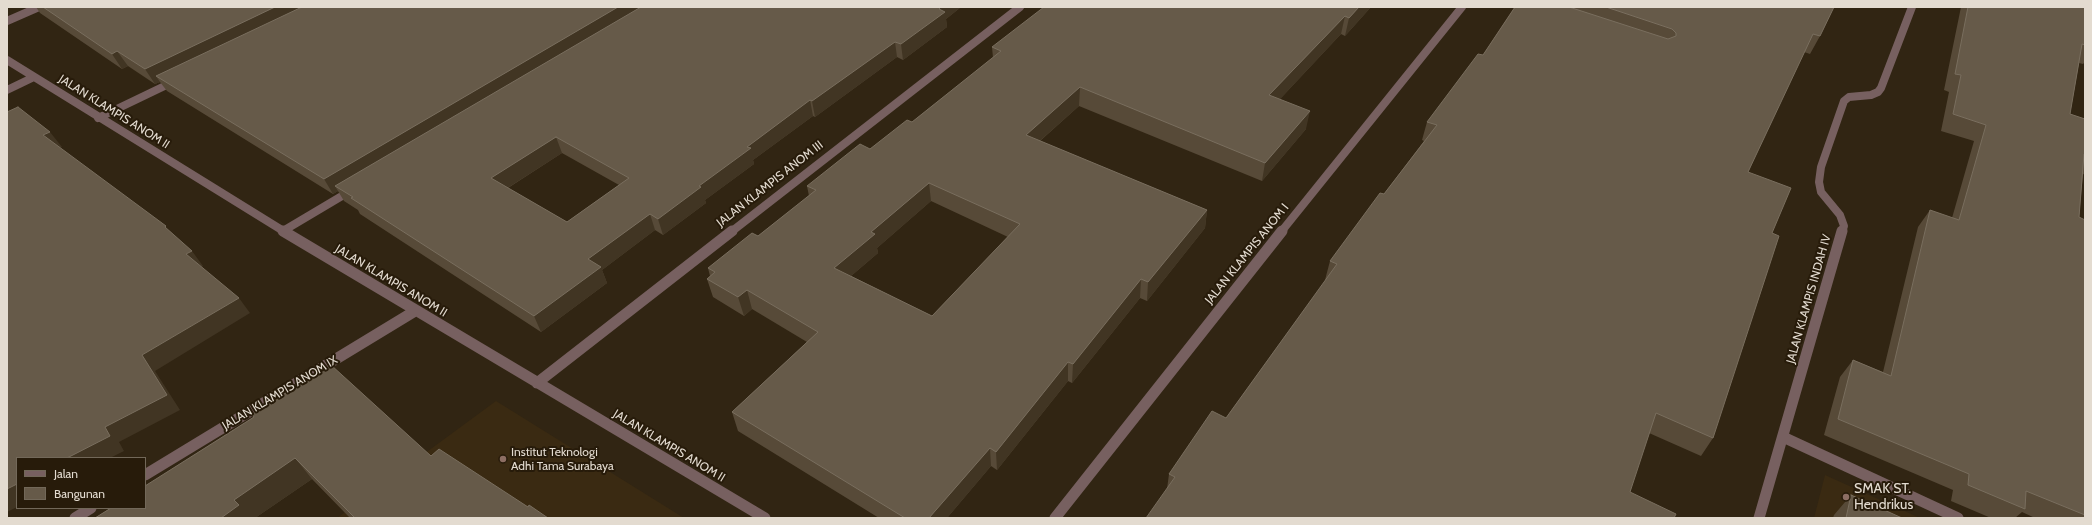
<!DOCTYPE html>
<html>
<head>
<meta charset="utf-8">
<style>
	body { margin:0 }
	#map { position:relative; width:2092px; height:525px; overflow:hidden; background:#312513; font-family:Cabin,sans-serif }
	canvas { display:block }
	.frame { position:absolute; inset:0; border:8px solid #e3dbd0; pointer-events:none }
	.legend { position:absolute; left:16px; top:457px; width:130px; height:52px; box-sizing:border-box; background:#271b0a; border:1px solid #726859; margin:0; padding:5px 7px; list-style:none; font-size:12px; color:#e3dbd0 }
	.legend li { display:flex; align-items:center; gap:8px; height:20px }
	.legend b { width:20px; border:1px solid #726859 }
</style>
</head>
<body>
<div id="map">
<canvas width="2092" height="525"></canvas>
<div class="frame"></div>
<ul class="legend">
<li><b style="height:5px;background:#776060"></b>Jalan</li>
<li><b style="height:11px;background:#665a49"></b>Bangunan</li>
</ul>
</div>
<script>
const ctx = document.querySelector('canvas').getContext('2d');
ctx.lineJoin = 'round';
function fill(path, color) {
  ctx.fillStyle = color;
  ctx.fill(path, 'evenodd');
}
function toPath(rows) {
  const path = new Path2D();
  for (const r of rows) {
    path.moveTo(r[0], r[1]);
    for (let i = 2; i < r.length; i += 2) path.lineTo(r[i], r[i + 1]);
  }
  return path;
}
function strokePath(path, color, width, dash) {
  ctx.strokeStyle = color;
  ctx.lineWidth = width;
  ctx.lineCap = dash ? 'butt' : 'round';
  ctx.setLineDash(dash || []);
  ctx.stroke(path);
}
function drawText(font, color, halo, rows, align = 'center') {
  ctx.font = font + ' Cabin,sans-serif';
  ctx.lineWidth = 4;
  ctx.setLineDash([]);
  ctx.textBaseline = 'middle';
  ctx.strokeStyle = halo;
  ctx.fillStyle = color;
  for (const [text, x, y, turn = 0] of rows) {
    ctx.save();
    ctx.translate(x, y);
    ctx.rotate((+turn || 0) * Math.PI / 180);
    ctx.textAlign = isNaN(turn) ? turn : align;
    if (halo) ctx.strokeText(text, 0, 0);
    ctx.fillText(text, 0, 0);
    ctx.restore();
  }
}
fill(toPath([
	[496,401,684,518,337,518],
	[1825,475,1920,518,1814,518]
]), '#3a2a12');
strokePath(toPath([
	[7,21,39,7],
	[7,60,285,232],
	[7,90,34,77],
	[98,118,175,81],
	[283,231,352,190],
	[731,232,1020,7],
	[1281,232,1462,7],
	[1842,232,1844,226,1840,215,1821,192,1819,182,1821,167,1844,101,1849,97,1871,95,1878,92,1881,88,1912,7]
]), '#776060', 8);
strokePath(toPath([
	[283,231,765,518],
	[537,383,732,231],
	[1783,437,1958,518],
	[145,475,415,311],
	[75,518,91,508],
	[1055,518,1282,231],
	[1759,518,1842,231]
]), '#776060', 11);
fill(toPath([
	[36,7,961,7,946,19,947,27,903,60,897,57,815,117,813,116,753,160,754,164,705,200,706,203,663,235,655,230,602,270,607,283,541,332,360,214,358,210,344,201,338,191,333,194,167,91,160,82,155,84,128,66,122,69,40,13],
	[562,153,619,185,567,222,508,188],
	[1371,7,1345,36,1341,34,1280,99,1306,129,1262,181,1079,106,1040,141,1207,210,1205,228,1147,301,1140,298,1072,383,1068,381,997,470,991,466,947,518,879,518,738,431,732,412,807,342,752,309,744,316,713,297,707,279,710,276,708,268,758,236,809,196,807,186,870,149,912,122,993,58,992,47],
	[931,201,1008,237,932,316,851,276,878,253,877,248],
	[1515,7,1834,7,1820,36,1810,54,1804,52,1748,172,1772,233,1713,438,1701,456,1649,433,1167,489,1169,474,1226,418,1326,280,1325,280,1330,261,1384,194,1424,141,1422,140,1427,122,1483,55],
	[1961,7,2085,7,2085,62,2083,64,2079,63,2070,114,2085,119,2085,175,2083,174,2079,217,2085,220,2085,518,2035,518,2022,512,2015,518,1991,518,1951,501,1953,490,1824,435,1840,377,1853,360,1883,372,1918,227,1930,210,1952,218,1974,141,1941,131,1949,92,1944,90],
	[254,417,431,456,548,518,350,518,312,479,255,518,95,518],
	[1851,495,1902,518,1833,518,1834,515]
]), '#574a38');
fill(toPath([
	[275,7,315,7,156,76,160,82,155,84,145,69],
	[618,7,648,7,335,186,338,191,333,194,324,179],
	[941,7,961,7,946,19,947,27,903,60,901,44],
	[1359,7,1371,7,1345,36,1349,18],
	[1345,16,1341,34,1266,114,1269,95],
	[895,42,897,57,815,117,812,101],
	[117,51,128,66,122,69,112,54],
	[1080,87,1079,106,1026,153,1026,135],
	[810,100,813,116,753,160,754,164,705,200,706,203,663,235,658,219,747,147],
	[1310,111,1306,129,1262,181,1265,163],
	[50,132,62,147,55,150,43,135],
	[556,137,562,153,498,194,491,178],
	[929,183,931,201,877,248,878,253,838,287,834,268,871,232],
	[1207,210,1205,228,1147,301,1148,282],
	[650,214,655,230,602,270,607,283,541,332,534,316,588,259],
	[192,251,203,266,198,270,186,254],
	[1141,279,1140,298,1072,383,1073,364],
	[747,290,752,309,744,316,738,297],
	[239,298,250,313,155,371,180,410,119,442,124,451,110,458,67,458,105,427,142,355],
	[1068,362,1068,381,997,470,996,452],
	[990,448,991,466,947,518,929,518],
	[295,458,312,479,255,518,221,518,234,500],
	[17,484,17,507,7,512,7,489]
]), '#413523');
const building = toPath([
	[43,7,275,7,145,69,117,51,112,54,43,7],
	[302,7,618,7,324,179,156,76,302,7],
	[641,7,941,7,939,9,945,12,901,44,895,42,812,101,810,100,747,147,751,148,699,186,701,187,658,219,650,214,588,259,601,267,534,316,351,198,353,197,335,186,641,7],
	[556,137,629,178,567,222,491,178,556,137],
	[1044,7,1359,7,1349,18,1345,16,1269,95,1310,111,1265,163,1080,87,1026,135,1207,210,1148,282,1141,279,1073,364,1068,362,996,452,990,448,929,518,905,518,732,412,818,332,747,290,738,297,707,279,715,272,708,268,752,233,758,236,816,190,807,186,860,144,870,149,907,120,912,122,1001,51,992,47,1044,7],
	[929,183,1020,224,932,316,834,268,875,234,871,232,929,183],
	[1515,7,1569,7,1668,39,1676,36,1676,33,1672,29,1606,7,1834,7,1820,36,1813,34,1748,172,1791,188,1772,233,1779,236,1713,438,1656,413,1630,492,1676,514,1674,518,1146,518,1175,477,1169,474,1212,411,1226,418,1337,264,1330,261,1380,193,1384,194,1437,125,1427,122,1478,54,1483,55,1515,7],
	[1968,7,2085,7,2085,45,2082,44,2070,114,2085,119,2085,154,2084,154,2079,217,2085,220,2085,515,2026,491,2025,509,1968,485,1969,474,1838,419,1853,360,1891,376,1930,210,1959,220,1986,125,1953,114,1961,75,1955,74,1968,7],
	[18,107,50,132,43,135,166,226,165,227,192,251,186,254,239,298,142,355,167,395,105,427,110,436,67,458,17,458,17,484,7,489,7,112,18,107],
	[331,365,431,456,439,449,528,507,529,505,548,518,355,518,295,458,234,500,239,505,221,518,95,518,111,508,145,508,145,486,254,417,252,414,331,365],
	[1851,495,1902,518,1846,518,1851,495]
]);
fill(building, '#665a49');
strokePath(building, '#796e5e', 1);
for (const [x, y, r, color] of [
	[503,459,4,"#8d6e63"],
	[1846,497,4,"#8d6e63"]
]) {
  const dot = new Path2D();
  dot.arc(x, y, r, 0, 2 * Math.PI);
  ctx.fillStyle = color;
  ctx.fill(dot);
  strokePath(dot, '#271b0a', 1.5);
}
drawText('12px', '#e3dbd0', '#271b0a', [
	["JALAN KLAMPIS ANOM II",114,112,32],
	["JALAN KLAMPIS ANOM III",770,184,-38],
	["JALAN KLAMPIS ANOM I",1247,254,-51],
	["JALAN KLAMPIS ANOM II",391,281,31],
	["JALAN KLAMPIS INDAH IV",1809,299,-74],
	["JALAN KLAMPIS ANOM IX",280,393,-31],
	["JALAN KLAMPIS ANOM II",669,446,31]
]);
drawText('12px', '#e3dbd0', '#271b0a', [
	["Institut Teknologi",511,452],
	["Adhi Tama Surabaya",511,466]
], 'left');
drawText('14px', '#e3dbd0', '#271b0a', [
	["SMAK ST.",1854,489],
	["Hendrikus",1854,505]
], 'left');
</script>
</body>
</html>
